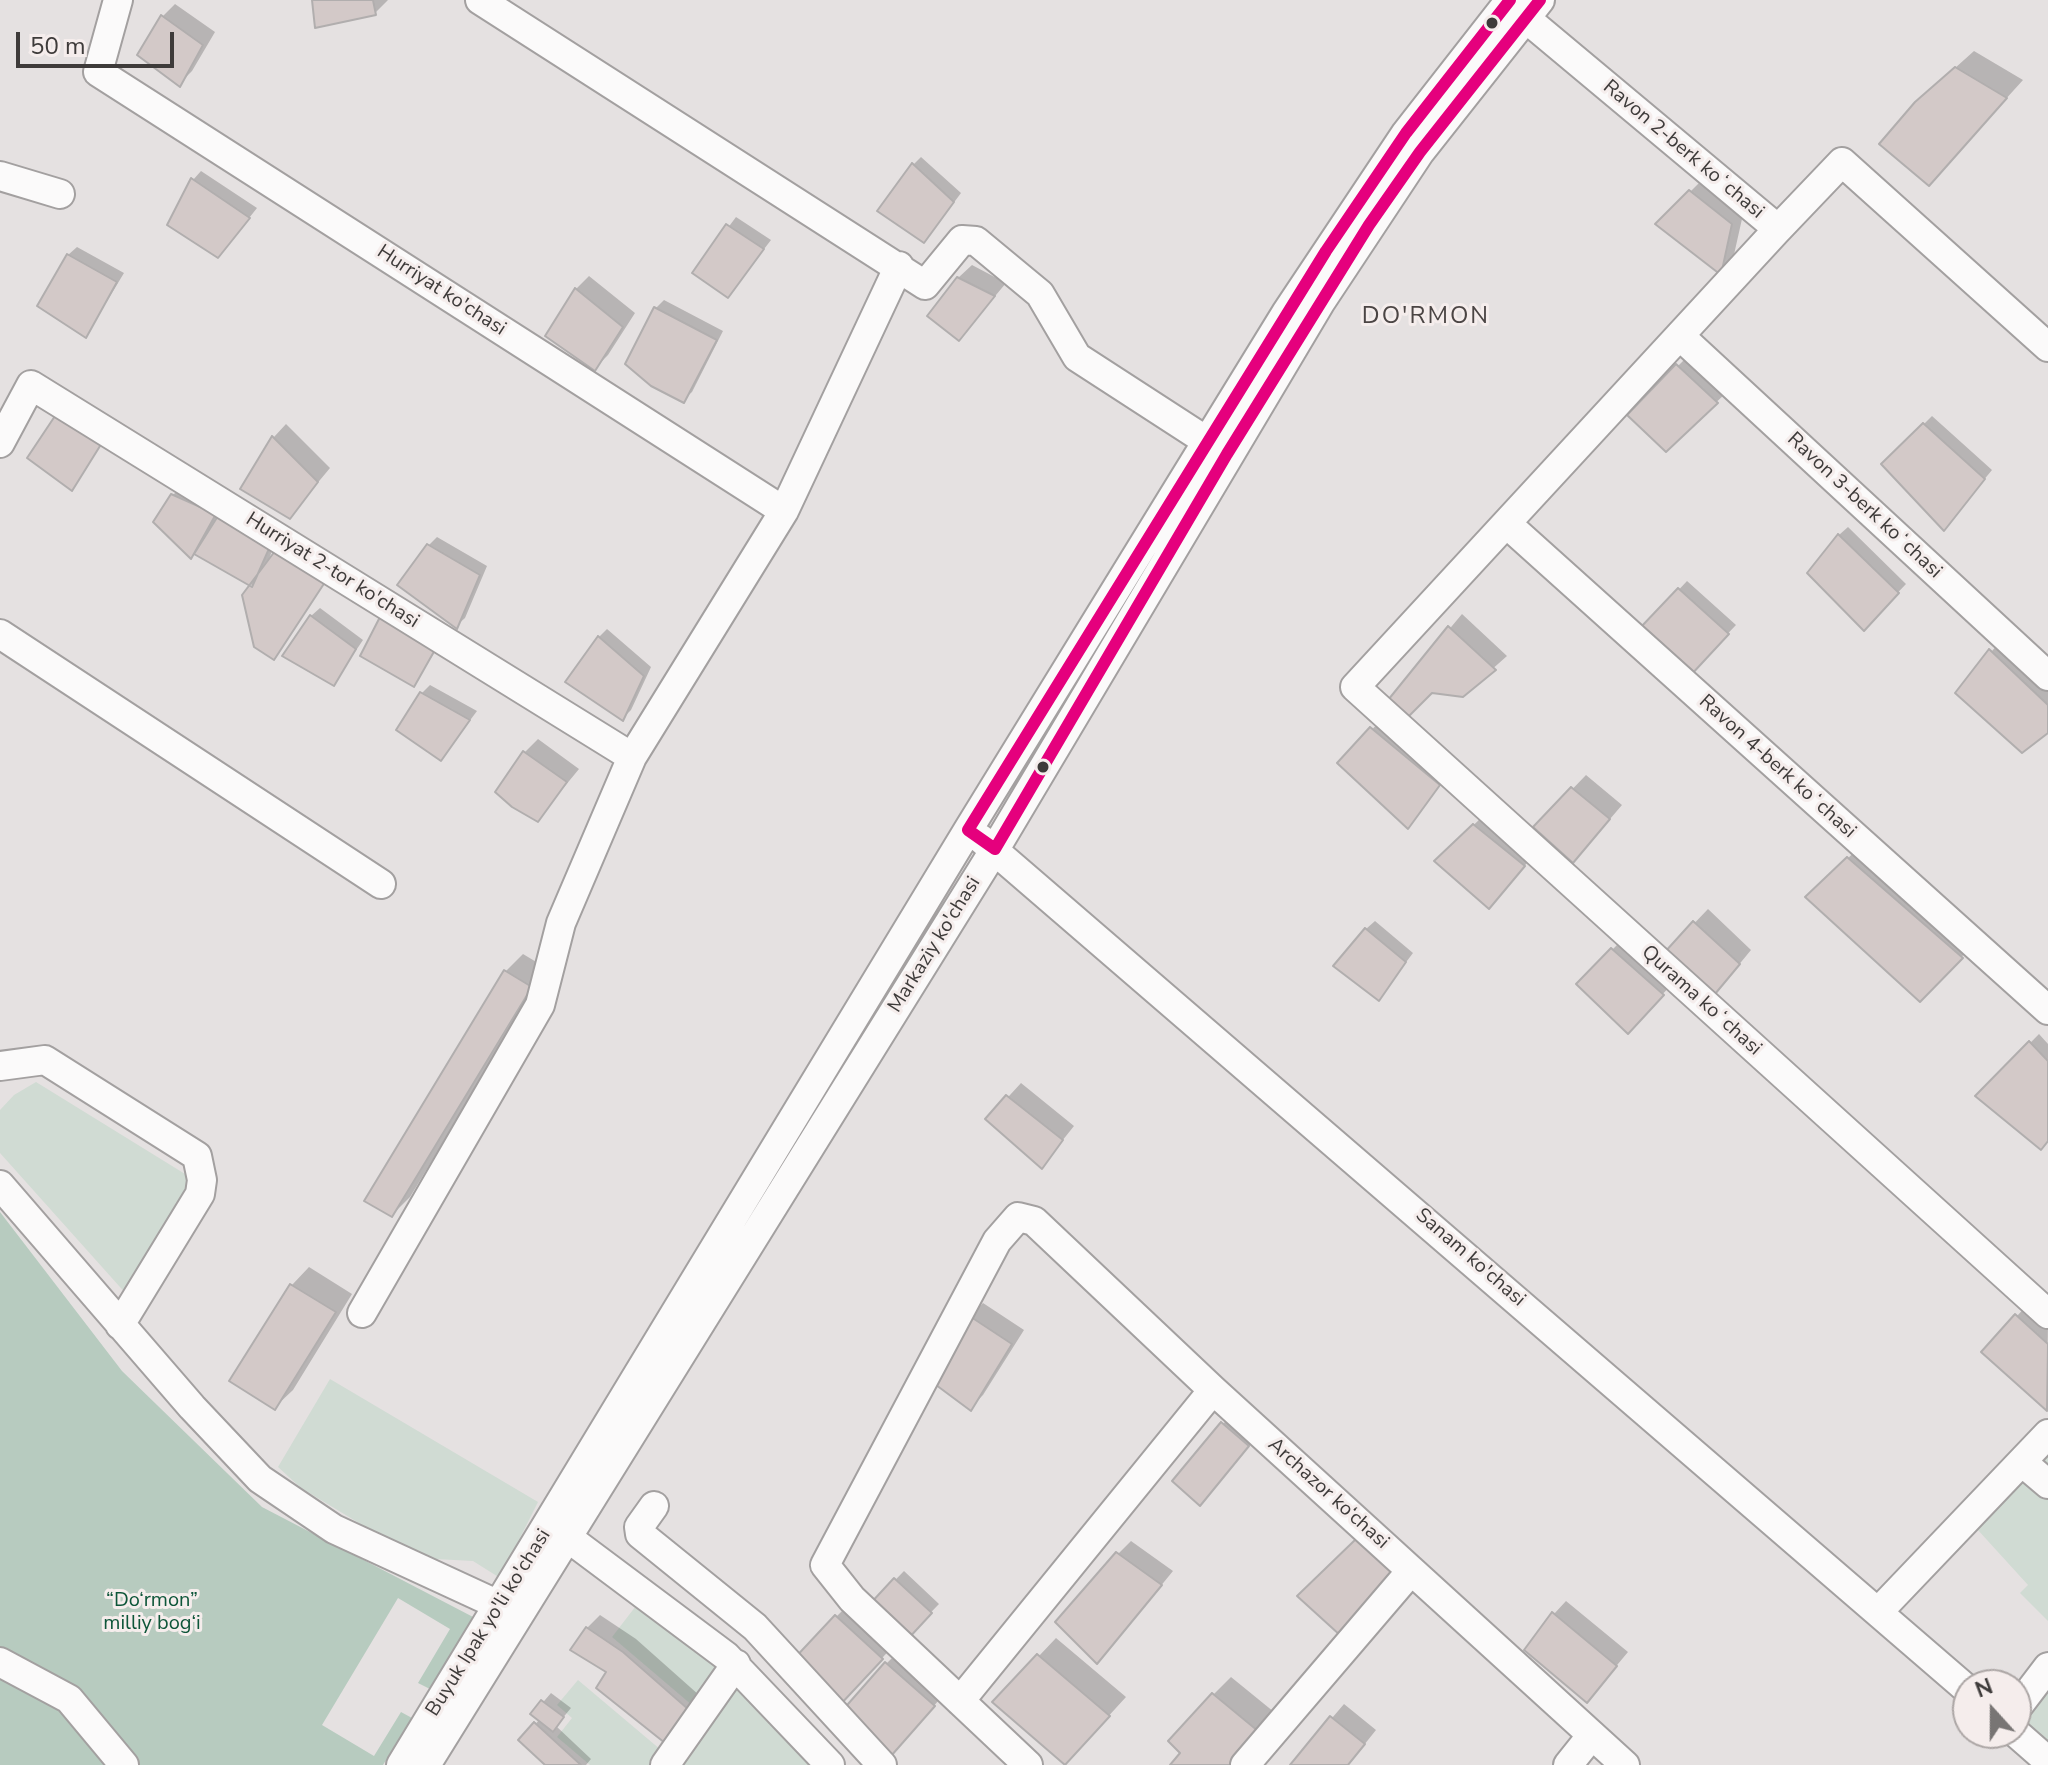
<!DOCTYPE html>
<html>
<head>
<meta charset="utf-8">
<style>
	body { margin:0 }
	#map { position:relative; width:2048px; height:1765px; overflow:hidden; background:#e5e1e1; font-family:"Nunito Sans",sans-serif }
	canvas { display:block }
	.north { position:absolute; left:1952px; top:1669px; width:80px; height:80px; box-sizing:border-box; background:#f5edec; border:2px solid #aca6a5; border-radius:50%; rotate:339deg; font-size:22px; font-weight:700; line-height:32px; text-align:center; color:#3e3b3a }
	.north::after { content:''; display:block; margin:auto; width:28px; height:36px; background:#787574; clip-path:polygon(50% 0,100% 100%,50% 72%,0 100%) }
	.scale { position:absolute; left:16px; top:32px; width:158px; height:36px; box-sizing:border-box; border:4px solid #3e3b3a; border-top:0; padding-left:10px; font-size:24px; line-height:28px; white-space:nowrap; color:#3e3b3a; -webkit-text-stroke:6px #f5edec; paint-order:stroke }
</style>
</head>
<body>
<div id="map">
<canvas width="2048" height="1765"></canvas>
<div class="north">N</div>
<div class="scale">50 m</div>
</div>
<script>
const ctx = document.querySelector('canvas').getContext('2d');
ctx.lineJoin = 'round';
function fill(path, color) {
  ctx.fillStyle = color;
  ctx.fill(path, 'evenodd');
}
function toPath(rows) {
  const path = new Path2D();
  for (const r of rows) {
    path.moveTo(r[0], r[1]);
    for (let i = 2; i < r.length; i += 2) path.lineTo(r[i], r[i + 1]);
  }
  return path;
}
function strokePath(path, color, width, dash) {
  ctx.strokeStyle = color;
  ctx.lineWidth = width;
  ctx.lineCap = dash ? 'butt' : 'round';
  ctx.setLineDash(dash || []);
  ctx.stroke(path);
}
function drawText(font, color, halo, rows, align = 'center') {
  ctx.font = font + ' "Nunito Sans",sans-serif';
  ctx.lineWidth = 6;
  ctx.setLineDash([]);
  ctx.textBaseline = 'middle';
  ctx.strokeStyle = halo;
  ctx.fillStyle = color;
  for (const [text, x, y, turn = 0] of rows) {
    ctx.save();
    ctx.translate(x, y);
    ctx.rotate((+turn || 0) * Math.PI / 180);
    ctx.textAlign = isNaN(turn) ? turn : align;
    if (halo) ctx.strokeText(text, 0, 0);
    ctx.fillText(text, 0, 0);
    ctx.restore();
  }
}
fill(toPath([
	[36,1082,198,1182,128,1296,0,1153,0,1110,14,1095],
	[330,1379,538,1502,500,1578,473,1561,417,1558,301,1488,278,1467],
	[2048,1454,2048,1621,2020,1593,2028,1585,1977,1529],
	[639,1602,724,1665,693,1706,612,1637],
	[2048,1657,2048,1746,2016,1717],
	[736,1677,818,1765,676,1765],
	[578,1680,661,1750,650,1765,590,1765,557,1737,572,1718,557,1705]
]), '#d0dbd3');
fill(toPath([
	[0,1212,122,1371,262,1507,475,1618,432,1690,418,1683,450,1629,398,1598,322,1725,374,1756,401,1712,412,1718,383,1765,0,1765]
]), '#b7cbbf');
fill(toPath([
	[314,0,388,0,375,13],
	[175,4,215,32,192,71,179,84,162,17],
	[1974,51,2023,80,1946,165,1916,103],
	[921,157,961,193,932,232,913,165],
	[201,171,257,208,226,247,193,180],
	[1704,178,1744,210,1733,259,1721,272,1658,224],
	[736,217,771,240,728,296,695,272],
	[77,247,124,273,86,336,68,255],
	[972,265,1006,283,971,325,958,278],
	[589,276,635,313,608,355,595,368,548,335,576,289],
	[664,300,723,331,692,392,683,400,656,308],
	[1686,358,1725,394,1666,449,1629,415],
	[1932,416,1992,470,1944,528,1884,464],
	[286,424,330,468,290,516,243,488,274,437],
	[181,487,279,533,267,564,336,567,274,657,252,585,195,552,191,557,173,495],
	[1848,527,1906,584,1864,628,1839,535],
	[437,537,487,566,465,618,456,626,429,545],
	[1687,581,1736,625,1690,673,1643,628],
	[392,606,443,639,414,685],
	[320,608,363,640,334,683,311,616],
	[1462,614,1507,656,1463,695,1431,691,1386,705],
	[607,629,651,667,631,710,622,719,599,637],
	[2004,637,2048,680,2048,730,1957,692],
	[430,685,477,711,441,759,422,693],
	[1385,716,1452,771,1408,826,1340,763],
	[538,739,579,769,537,820,525,752],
	[1586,775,1622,805,1586,847,1536,827],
	[1487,812,1536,852,1502,893,1437,861],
	[1866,841,1979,939,1920,999,1826,879],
	[1708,909,1751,950,1723,984,1666,953],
	[1375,921,1413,953,1379,998,1366,929],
	[1625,937,1675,981,1640,1018,1578,984],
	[523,954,548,969,410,1197,392,1215,505,972],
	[2039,1034,2048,1044,2048,1140,1978,1096],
	[1021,1083,1074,1126,1042,1166,988,1119],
	[309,1267,352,1294,293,1390,275,1407,292,1285],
	[983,1303,1024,1330,983,1395,970,1408,970,1316],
	[2029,1303,2048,1319,2047,1408,1984,1352],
	[1235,1410,1261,1432,1200,1504,1175,1481],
	[1131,1541,1173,1571,1110,1648,1118,1554],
	[904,1571,939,1604,907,1637,872,1604],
	[1566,1601,1628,1652,1587,1701,1554,1614],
	[849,1604,894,1645,852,1691,836,1617],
	[600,1615,636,1639,699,1695,678,1728,609,1671,587,1628],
	[1056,1638,1126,1697,1083,1744,1039,1656],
	[899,1651,946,1692,904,1740,886,1664],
	[1231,1677,1274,1712,1230,1765,1172,1765,1213,1695],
	[551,1693,571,1708,556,1726,591,1759,586,1765,548,1765,521,1740,540,1719,533,1714],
	[1344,1704,1376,1730,1348,1765,1292,1765]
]), '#0003');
const building = toPath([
	[312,0,373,0,376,15,315,28,312,0],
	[161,15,203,45,180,87,137,55,161,15],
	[1955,67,2007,98,1929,186,1879,144,1915,102,1955,67],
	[912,163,954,202,924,243,877,211,912,163],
	[191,178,250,218,218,258,167,225,191,178],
	[1689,190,1732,224,1721,275,1655,224,1689,190],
	[726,224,764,249,728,298,692,273,726,224],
	[67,254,117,282,86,338,37,306,67,254],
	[957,277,995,296,959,341,927,316,957,277],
	[575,288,623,327,595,371,545,336,575,288],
	[654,307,717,340,684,403,651,386,625,364,654,307],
	[1676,364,1718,403,1666,452,1627,415,1676,364],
	[59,410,105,438,72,491,27,458,59,410],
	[1923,423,1985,479,1944,531,1881,464,1923,423],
	[272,436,318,482,290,519,240,489,272,436],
	[171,494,216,514,191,559,153,522,171,494],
	[223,508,272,542,252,587,194,554,223,508],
	[1838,534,1899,593,1864,631,1807,573,1838,534],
	[427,544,480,575,457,629,397,585,427,544],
	[278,547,329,576,274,660,254,647,242,595,278,547],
	[1678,588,1729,634,1690,676,1640,628,1678,588],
	[382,613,436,648,414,687,360,656,382,613],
	[310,615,356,649,334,686,282,656,310,615],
	[1448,626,1496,670,1463,697,1432,693,1403,722,1384,705,1448,626],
	[598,636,644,676,623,721,565,682,598,636],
	[1989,649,2048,705,2048,733,2022,753,1955,693,1989,649],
	[420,692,470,720,441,761,396,730,420,692],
	[1370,727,1440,785,1408,829,1337,763,1370,727],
	[523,751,567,782,538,822,512,807,495,792,523,751],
	[1571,787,1610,819,1573,863,1533,827,1571,787],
	[1473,824,1525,866,1489,909,1434,861,1473,824],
	[1847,857,1963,958,1920,1002,1805,897,1847,857],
	[1693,921,1740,964,1710,1000,1664,953,1693,921],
	[1365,928,1406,962,1379,1001,1333,966,1365,928],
	[1611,948,1664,995,1628,1034,1576,984,1611,948],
	[504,970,532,987,392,1217,364,1201,504,970],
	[2029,1041,2048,1061,2048,1141,2041,1150,1975,1096,2029,1041],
	[1006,1095,1063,1140,1042,1169,985,1119,1006,1095],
	[290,1284,336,1312,275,1410,229,1381,290,1284],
	[2015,1314,2048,1344,2047,1411,1981,1352,2015,1314],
	[968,1315,1012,1344,971,1411,928,1379,968,1315],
	[1221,1422,1249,1446,1200,1506,1172,1481,1221,1422],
	[1356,1539,1394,1573,1341,1636,1297,1596,1356,1539],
	[1116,1552,1162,1585,1097,1664,1055,1622,1116,1552],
	[894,1578,932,1613,907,1640,869,1605,894,1578],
	[1552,1612,1617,1666,1587,1703,1524,1650,1552,1612],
	[835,1615,883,1659,839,1706,791,1662,835,1615],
	[586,1627,623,1652,688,1709,665,1743,596,1688,606,1672,570,1650,586,1627],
	[1037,1654,1110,1716,1065,1765,992,1702,1037,1654],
	[885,1662,935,1706,891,1756,841,1712,885,1662],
	[1212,1693,1258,1731,1230,1765,1170,1765,1180,1753,1168,1741,1212,1693],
	[541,1700,564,1717,553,1732,530,1714,541,1700],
	[1330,1716,1365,1744,1348,1765,1290,1765,1330,1716],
	[534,1722,581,1765,545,1765,518,1740,534,1722]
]);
fill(building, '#d3c9c8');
strokePath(building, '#b1aeae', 2);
const minor = toPath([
	[118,0,98,72,784,511],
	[480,0,925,285,962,240,976,241,1040,294,1077,357,1222,451],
	[1511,6,1778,229,1842,162,2048,347],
	[0,176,60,194],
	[1778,229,1355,687,2048,1314],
	[1681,337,2048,676],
	[0,443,31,385,632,757],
	[1507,524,2048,1010],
	[0,634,381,884],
	[981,839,1968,1690],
	[0,1066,45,1060,197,1156,202,1180,200,1194,120,1325],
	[0,1185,192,1407,260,1479,334,1529,516,1613],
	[362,1313,540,1005,561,923,632,757,784,511,899,266],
	[2022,1462,2048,1484],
	[654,1506,639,1527,640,1534,755,1627,882,1765],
	[567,1537,726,1656,830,1765],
	[1879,1611,2048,1434],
	[0,1662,69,1699,124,1765],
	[960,1701,1213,1390],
	[2016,1709,2048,1667],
	[2016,1733,2048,1761],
	[401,1765,968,830,1286,313,1406,133,1510,0],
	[426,1765,995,849,1320,303,1420,152,1540,0],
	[665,1765,736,1664],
	[1028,1765,852,1599,825,1565,997,1241,1018,1217,1034,1221,1213,1390,1625,1765],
	[1245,1765,1411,1571],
	[1568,1765,1592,1735]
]);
strokePath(minor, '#a3a0a0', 32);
strokePath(minor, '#fbfafa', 28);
strokePath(toPath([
	[1510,0,1406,133,1326,251,968,830,995,849,1227,454,1369,225,1420,152,1540,0]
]), '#e5007d', 12);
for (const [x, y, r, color] of [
	[1492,23,7,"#3e3b3a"],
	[1043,767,7,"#3e3b3a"]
]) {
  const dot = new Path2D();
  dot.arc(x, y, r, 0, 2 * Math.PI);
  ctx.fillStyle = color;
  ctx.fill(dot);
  strokePath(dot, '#f5edec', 3);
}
drawText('20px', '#3e3b3a', '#f5edec', [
	["Ravon 2-berk koʻchasi",1683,150,40],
	["Hurriyat ko'chasi",441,291,33],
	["Ravon 3-berk koʻchasi",1864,506,43],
	["Hurriyat 2-tor ko'chasi",332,571,32],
	["Ravon 4-berk koʻchasi",1777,767,42],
	["Markaziy ko'chasi",935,945,-58],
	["Qurama koʻchasi",1701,1001,42],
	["Sanam ko'chasi",1470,1258,41],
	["Archazor ko‘chasi",1328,1494,42],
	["Buyuk Ipak yo'li ko'chasi",489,1623,-58]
]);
drawText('20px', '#0e5639', '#f5edec', [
	["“Do‘rmon”",152,1601],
	["milliy bog‘i",152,1624]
]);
ctx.letterSpacing = '2px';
drawText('24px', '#4b4544', '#f5edec', [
	["DO'RMON",1426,317]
]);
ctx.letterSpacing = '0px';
</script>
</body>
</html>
